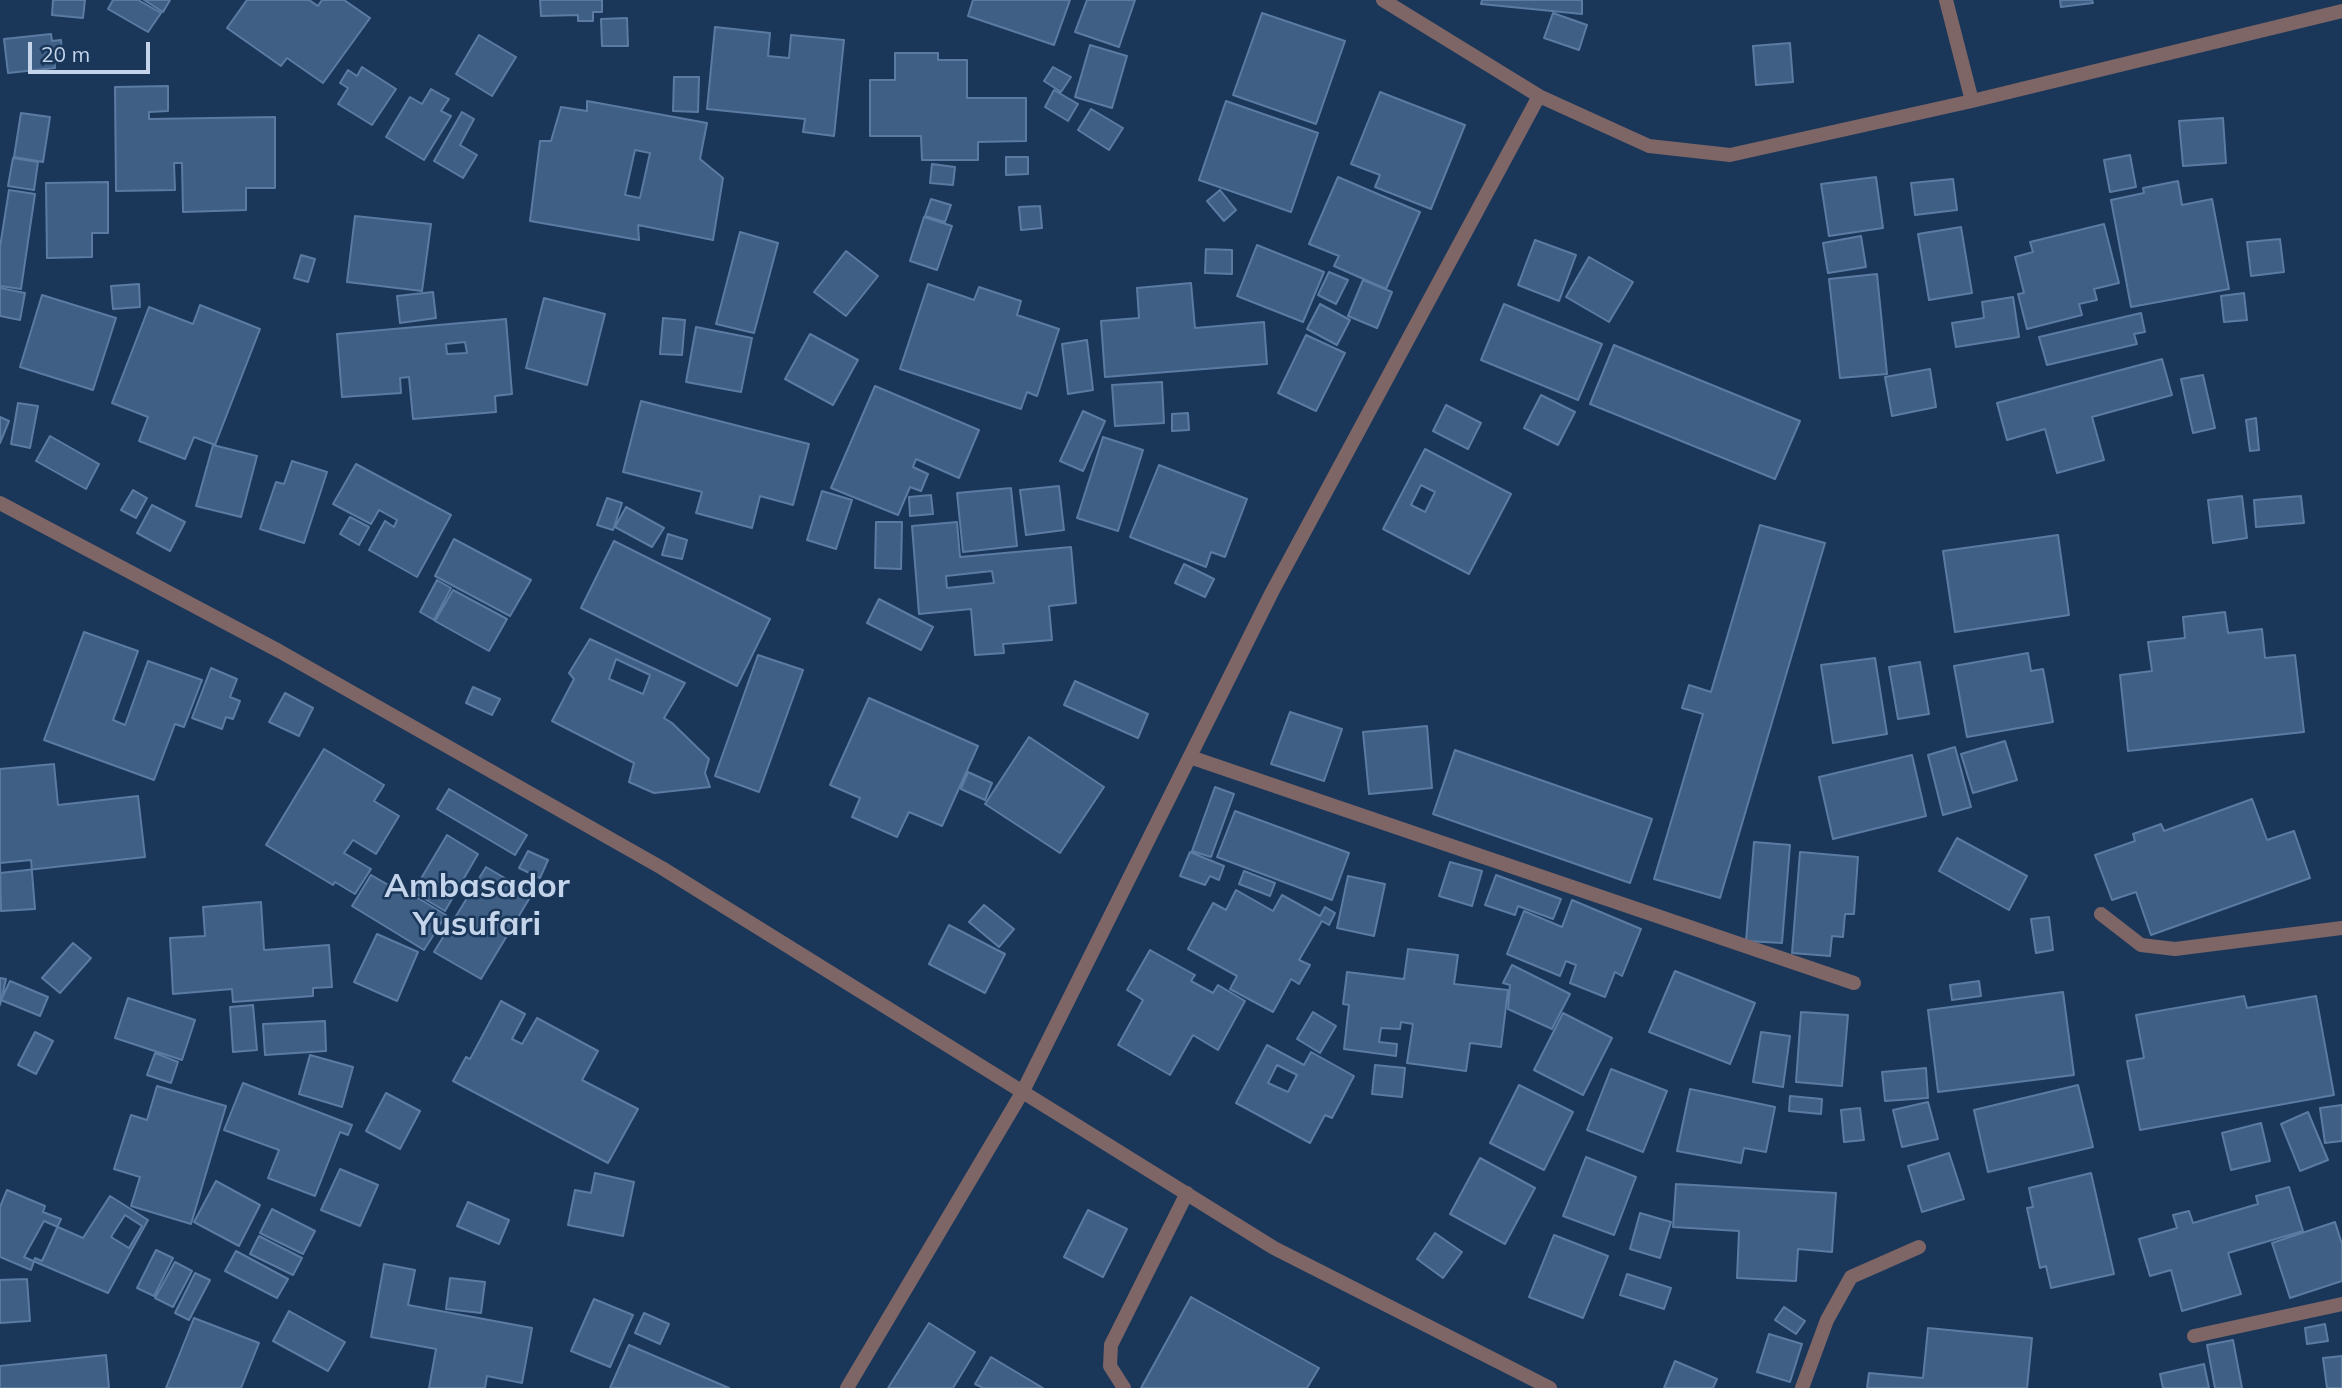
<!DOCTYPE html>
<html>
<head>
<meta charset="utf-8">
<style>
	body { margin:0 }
	#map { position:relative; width:2342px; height:1388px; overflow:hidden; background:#1a375a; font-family:Mulish,sans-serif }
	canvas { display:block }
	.scale { position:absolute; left:28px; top:42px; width:122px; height:32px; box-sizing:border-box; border:4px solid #c4d5eb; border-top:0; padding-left:9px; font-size:21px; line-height:24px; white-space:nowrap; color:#c4d5eb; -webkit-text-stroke:5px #1a375a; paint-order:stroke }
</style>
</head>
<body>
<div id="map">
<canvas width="2342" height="1388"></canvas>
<div class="scale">20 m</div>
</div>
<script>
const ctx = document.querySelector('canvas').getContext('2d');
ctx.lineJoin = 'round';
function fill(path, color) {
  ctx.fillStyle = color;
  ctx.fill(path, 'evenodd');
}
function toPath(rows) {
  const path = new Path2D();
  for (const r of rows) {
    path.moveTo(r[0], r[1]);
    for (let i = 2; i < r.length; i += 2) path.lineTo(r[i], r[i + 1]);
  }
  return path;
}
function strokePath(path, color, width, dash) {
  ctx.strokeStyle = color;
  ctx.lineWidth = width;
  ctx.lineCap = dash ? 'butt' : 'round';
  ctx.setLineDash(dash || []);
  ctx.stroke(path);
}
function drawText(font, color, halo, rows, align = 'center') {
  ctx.font = font + ' Mulish,sans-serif';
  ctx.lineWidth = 5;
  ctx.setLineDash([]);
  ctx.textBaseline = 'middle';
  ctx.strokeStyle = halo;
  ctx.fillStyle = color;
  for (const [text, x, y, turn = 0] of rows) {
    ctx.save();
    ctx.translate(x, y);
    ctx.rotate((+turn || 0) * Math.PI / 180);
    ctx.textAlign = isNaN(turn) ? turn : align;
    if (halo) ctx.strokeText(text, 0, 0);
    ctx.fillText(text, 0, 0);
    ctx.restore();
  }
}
const building = toPath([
	[53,0,85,0,83,18,52,15,53,0],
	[113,0,138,0,161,13,148,32,108,9,113,0],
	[144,0,170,0,163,12,144,0],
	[247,0,309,0,318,6,322,0,344,0,370,18,323,83,287,58,281,66,227,28,247,0],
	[540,0,602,0,602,12,593,12,593,21,578,21,578,15,541,16,540,0],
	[973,0,1070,0,1054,45,968,16,973,0],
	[1087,0,1135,0,1119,47,1075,32,1087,0],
	[1482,0,1582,0,1582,14,1481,4,1482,0],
	[2060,0,2092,0,2093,3,2061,7,2060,0],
	[1262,13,1345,41,1316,124,1233,95,1262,13],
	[1553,13,1587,25,1579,50,1544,38,1553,13],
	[627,18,628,46,602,46,601,19,627,18],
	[715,27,770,33,768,56,789,58,791,35,844,40,834,136,803,132,805,119,707,109,715,27],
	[51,34,52,41,61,40,62,53,54,55,55,68,8,73,4,39,51,34],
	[479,35,516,57,492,96,456,74,479,35],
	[1790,43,1793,82,1756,85,1753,46,1790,43],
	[1090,45,1127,56,1112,108,1075,97,1090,45],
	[895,53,938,53,938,60,967,60,967,98,1026,98,1026,141,978,142,978,160,922,160,921,136,870,136,870,80,895,80,895,53],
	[362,67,396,89,372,125,338,104,348,88,340,83,348,70,357,76,362,67],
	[1053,67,1071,77,1061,92,1044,81,1053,67],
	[674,77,699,77,698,112,673,111,674,77],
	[168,86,168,111,149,112,149,119,275,117,275,188,246,188,246,210,183,212,182,163,174,163,175,190,116,191,115,87,168,86],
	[431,89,449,99,441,111,451,116,424,160,386,137,410,97,422,104,431,89],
	[1054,90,1078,104,1068,121,1045,107,1054,90],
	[1380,92,1465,125,1431,209,1375,187,1380,175,1351,164,1380,92],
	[587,101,707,123,700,159,723,178,713,240,638,225,639,240,530,221,540,141,551,141,561,107,587,111,587,101],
	[635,150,650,153,640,198,625,195,635,150],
	[1226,101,1318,133,1291,212,1199,180,1226,101],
	[1091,109,1123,128,1109,150,1078,130,1091,109],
	[462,112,474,119,460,145,477,155,463,178,434,161,462,112],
	[21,113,50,117,43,162,14,157,21,113],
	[2223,118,2226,163,2183,166,2179,121,2223,118],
	[2130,155,2136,187,2110,192,2104,160,2130,155],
	[1006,157,1028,157,1028,174,1006,175,1006,157],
	[13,158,38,162,34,190,8,186,13,158],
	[932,164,955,167,953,185,930,183,932,164],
	[1338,177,1420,212,1386,289,1334,266,1339,256,1309,244,1338,177],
	[1876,177,1883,228,1829,236,1821,184,1876,177],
	[1953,179,1957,210,1915,215,1911,183,1953,179],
	[2178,181,2182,205,2212,199,2229,289,2131,307,2111,200,2144,193,2143,188,2178,181],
	[108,182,108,233,92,233,92,257,47,258,46,183,108,182],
	[9,190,35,194,21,289,0,286,0,247,9,190],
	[1220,190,1236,210,1224,221,1207,201,1220,190],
	[931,199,951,205,945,222,925,216,931,199],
	[1040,206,1042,228,1021,230,1019,207,1040,206],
	[355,216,431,224,422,291,347,282,355,216],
	[924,217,952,226,937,270,910,261,924,217],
	[2104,224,2119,283,2094,289,2097,300,2079,304,2082,315,2027,329,2018,294,2024,293,2015,257,2033,252,2030,242,2104,224],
	[1961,227,1972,293,1929,300,1918,234,1961,227],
	[740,232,778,243,754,333,716,324,740,232],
	[1861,236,1866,267,1828,273,1823,243,1861,236],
	[2280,239,2284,272,2251,276,2247,242,2280,239],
	[1535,240,1576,255,1559,301,1518,285,1535,240],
	[1257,245,1324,272,1303,322,1237,296,1257,245],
	[1206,249,1232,250,1232,274,1205,273,1206,249],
	[846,251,878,276,846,316,814,292,846,251],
	[301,255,315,259,308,282,294,278,301,255],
	[1589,257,1633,282,1609,322,1566,297,1589,257],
	[1329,272,1348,280,1336,304,1318,295,1329,272],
	[1877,274,1887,374,1840,378,1829,279,1877,274],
	[1363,280,1392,292,1377,328,1348,316,1363,280],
	[1191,283,1195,328,1264,322,1267,364,1105,377,1101,321,1139,318,1137,288,1191,283],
	[139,284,140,307,113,309,111,286,139,284],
	[928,284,974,300,979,287,1021,301,1017,315,1059,329,1037,396,1027,392,1021,409,900,369,928,284],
	[0,288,25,293,20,320,0,316,0,288],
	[433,292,436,318,400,323,397,296,433,292],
	[2244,293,2247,320,2224,322,2221,296,2244,293],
	[42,295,116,318,93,390,20,367,42,295],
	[2013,297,2019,337,1956,347,1952,323,1984,318,1982,302,2013,297],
	[544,298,605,314,587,385,526,368,544,298],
	[1320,304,1350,320,1337,345,1307,329,1320,304],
	[1504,304,1602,344,1578,400,1481,360,1504,304],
	[200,305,260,329,215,445,194,437,185,459,139,441,148,417,112,403,149,307,193,324,200,305],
	[2141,313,2145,332,2134,334,2137,344,2047,365,2039,337,2141,313],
	[663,318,685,320,682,355,660,354,663,318],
	[506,319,512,394,495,396,496,412,413,419,409,377,400,378,401,393,342,397,337,334,506,319],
	[465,342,467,353,447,354,446,344,465,342],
	[696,327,752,338,741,392,686,382,696,327],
	[810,334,858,360,833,405,785,379,810,334],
	[1306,335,1345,353,1316,411,1278,393,1306,335],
	[1087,340,1093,390,1068,394,1062,344,1087,340],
	[1614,345,1800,421,1775,479,1590,404,1614,345],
	[2162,359,2172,395,2092,417,2104,460,2057,473,2045,429,2007,440,1997,403,2162,359],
	[1930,369,1936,407,1892,416,1885,377,1930,369],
	[2203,375,2215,428,2193,433,2181,379,2203,375],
	[1162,382,1164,423,1115,426,1112,385,1162,382],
	[875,386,979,430,959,478,916,459,913,467,928,474,921,491,910,487,898,515,831,488,875,386],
	[1541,395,1575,412,1558,445,1524,428,1541,395],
	[641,401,809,444,793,505,760,496,752,528,696,513,702,492,623,472,641,401],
	[18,403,38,406,30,448,11,444,18,403],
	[1446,405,1481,423,1468,449,1433,431,1446,405],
	[1083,411,1105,421,1083,471,1060,461,1083,411],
	[1188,413,1189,430,1172,431,1172,414,1188,413],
	[0,417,9,421,0,443,0,417],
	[2256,418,2259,450,2250,451,2246,420,2256,418],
	[50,436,99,464,86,489,36,461,50,436],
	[1103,437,1143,450,1118,531,1077,518,1103,437],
	[213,445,257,456,241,517,196,506,213,445],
	[1425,449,1511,494,1469,574,1383,529,1425,449],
	[1421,485,1435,492,1425,512,1411,505,1421,485],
	[292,461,327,472,304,543,260,529,276,482,284,484,292,461],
	[356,464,451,515,417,577,369,550,385,521,394,527,397,520,379,510,371,524,333,504,356,464],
	[1159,465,1247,499,1225,557,1211,552,1206,567,1130,537,1159,465],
	[1059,486,1064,530,1026,535,1020,490,1059,486],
	[1011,488,1017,546,963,552,957,493,1011,488],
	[133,490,147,498,136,518,121,510,133,490],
	[822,491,852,500,836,549,807,540,822,491],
	[931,495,933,514,910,516,909,497,931,495],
	[2242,496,2247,538,2213,543,2208,500,2242,496],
	[2301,496,2304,523,2256,527,2254,500,2301,496],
	[607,498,622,503,613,530,597,525,607,498],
	[152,505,185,522,170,551,137,533,152,505],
	[626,507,664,528,652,547,615,527,626,507],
	[350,517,369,527,359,545,340,534,350,517],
	[876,522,902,522,901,569,875,568,876,522],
	[957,522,960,557,1071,547,1076,603,1049,606,1052,640,1003,644,1004,653,975,655,971,609,919,614,912,526,957,522],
	[992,571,994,583,947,588,946,576,992,571],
	[1760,525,1825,543,1720,898,1654,879,1703,714,1682,708,1689,685,1711,692,1760,525],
	[668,534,687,540,682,559,662,555,668,534],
	[2058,535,2069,615,1955,632,1943,551,2058,535],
	[454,539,531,580,510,616,435,576,454,539],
	[614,541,770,619,737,686,581,608,614,541],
	[1184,564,1214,579,1205,597,1175,583,1184,564],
	[437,580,451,588,434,620,420,612,437,580],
	[453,590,507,619,489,651,435,621,453,590],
	[879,599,933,627,921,650,867,623,879,599],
	[2225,612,2228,633,2262,629,2265,658,2295,655,2304,732,2128,751,2120,675,2152,671,2148,642,2185,638,2183,617,2225,612],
	[84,632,138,651,113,720,125,725,148,661,202,680,184,727,175,724,154,780,44,740,84,632],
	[590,639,685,683,664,718,672,723,709,759,705,773,710,787,654,793,629,782,634,763,552,721,574,679,569,673,590,639],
	[616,659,650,675,643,694,609,679,616,659],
	[2028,653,2031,671,2043,669,2053,722,1967,737,1954,666,2028,653],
	[758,655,803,670,759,792,715,776,758,655],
	[1875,658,1887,734,1833,743,1821,665,1875,658],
	[1920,662,1929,714,1898,719,1889,667,1920,662],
	[211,668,237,679,230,697,240,701,233,719,226,717,222,729,192,718,211,668],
	[1075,681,1148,714,1138,738,1064,705,1075,681],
	[473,687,500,699,492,715,466,703,473,687],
	[285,693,313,708,299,736,269,722,285,693],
	[869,698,978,746,942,826,909,812,897,837,852,817,860,798,830,785,869,698],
	[1290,712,1342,729,1324,781,1271,764,1290,712],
	[1427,726,1432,788,1369,794,1363,732,1427,726],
	[1029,737,1104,787,1060,853,985,804,1029,737],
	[2005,741,2017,780,1973,793,1961,754,2005,741],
	[1955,747,1971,807,1943,815,1928,755,1955,747],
	[324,749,384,785,374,801,399,816,376,854,353,840,344,853,371,869,355,894,335,882,333,885,266,845,324,749],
	[1455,750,1652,819,1630,883,1433,814,1455,750],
	[1912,755,1926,816,1833,839,1819,777,1912,755],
	[54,764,58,805,138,796,145,857,0,873,0,769,54,764],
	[968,772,992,783,985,800,961,789,968,772],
	[1215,787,1234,794,1211,857,1192,851,1215,787],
	[449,789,527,835,515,855,437,809,449,789],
	[2252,799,2267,840,2294,831,2310,878,2151,935,2136,892,2112,900,2095,855,2135,841,2133,834,2161,824,2164,831,2252,799],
	[1235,811,1349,853,1332,900,1217,857,1235,811],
	[447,835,478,854,445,911,413,892,447,835],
	[1957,838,2027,876,2009,910,1939,871,1957,838],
	[1754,842,1790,845,1782,943,1746,941,1754,842],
	[528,851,548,860,540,878,519,868,528,851],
	[1190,852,1224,866,1219,880,1210,876,1205,885,1180,876,1190,852],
	[1800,852,1858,857,1854,914,1845,914,1843,937,1832,936,1830,956,1792,953,1800,852],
	[31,860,35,909,1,911,0,863,31,860],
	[1450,862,1482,871,1472,906,1439,896,1450,862],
	[486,867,532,894,481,979,434,952,486,867],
	[1244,871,1275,883,1270,896,1239,884,1244,871],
	[371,875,411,898,413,895,446,915,424,950,352,906,371,875],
	[1496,875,1561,899,1553,919,1518,906,1515,915,1485,905,1496,875],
	[1348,876,1385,884,1374,936,1337,928,1348,876],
	[1236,890,1273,911,1282,895,1320,916,1325,907,1335,913,1329,925,1322,921,1299,960,1310,965,1299,984,1291,979,1273,1012,1230,989,1237,976,1188,949,1213,903,1226,910,1236,890],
	[1572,900,1641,929,1622,976,1615,972,1605,997,1570,983,1576,965,1566,961,1560,976,1507,954,1524,911,1562,927,1572,900],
	[261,902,264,950,329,945,332,987,313,988,313,996,233,1002,232,989,173,994,170,938,205,936,203,907,261,902],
	[984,905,1014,929,999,947,969,922,984,905],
	[2049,917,2053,950,2036,953,2031,919,2049,917],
	[949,925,1005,954,985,993,929,964,949,925],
	[377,934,418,952,397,1001,354,982,377,934],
	[73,943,91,958,60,993,42,978,73,943],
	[1408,949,1458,955,1454,984,1508,990,1501,1047,1470,1043,1466,1071,1407,1063,1413,1024,1401,1022,1400,1029,1381,1028,1379,1042,1397,1044,1396,1056,1344,1049,1349,1005,1343,1004,1347,972,1404,979,1408,949],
	[1150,950,1195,975,1191,981,1213,993,1218,985,1245,1001,1218,1050,1193,1035,1170,1075,1118,1045,1143,1000,1127,990,1150,950],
	[1512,965,1570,994,1552,1029,1508,1009,1510,985,1503,983,1512,965],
	[1675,971,1755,1003,1730,1064,1649,1032,1675,971],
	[0,978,6,979,0,1005,0,978],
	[10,981,48,997,40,1016,1,1000,10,981],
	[1979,981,1981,996,1952,1000,1950,985,1979,981],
	[2063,992,2074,1075,1938,1092,1928,1010,2063,992],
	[2244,996,2247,1008,2316,996,2334,1095,2140,1130,2127,1061,2144,1058,2136,1015,2244,996],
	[128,998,195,1020,182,1060,115,1038,128,998],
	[501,1001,525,1014,512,1039,522,1044,537,1018,598,1051,582,1080,638,1109,608,1163,453,1081,466,1057,470,1059,501,1001],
	[253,1005,257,1050,233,1052,230,1007,253,1005],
	[1313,1012,1336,1026,1320,1053,1297,1039,1313,1012],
	[1801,1012,1848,1015,1842,1086,1796,1082,1801,1012],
	[1563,1013,1612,1038,1583,1095,1534,1070,1563,1013],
	[325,1021,326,1051,265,1055,263,1024,325,1021],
	[35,1032,53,1041,36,1074,18,1065,35,1032],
	[1761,1032,1790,1036,1783,1087,1753,1082,1761,1032],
	[1267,1045,1304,1065,1311,1052,1354,1076,1332,1118,1325,1115,1310,1143,1236,1103,1267,1045],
	[1277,1065,1297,1075,1288,1092,1268,1083,1277,1065],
	[155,1053,178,1062,171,1083,147,1075,155,1053],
	[310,1055,353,1067,342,1107,299,1094,310,1055],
	[1375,1065,1405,1068,1402,1097,1372,1094,1375,1065],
	[1926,1068,1928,1098,1885,1101,1882,1072,1926,1068],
	[1611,1069,1667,1091,1643,1152,1587,1130,1611,1069],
	[243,1083,352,1125,348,1135,340,1132,315,1196,268,1178,279,1150,224,1130,243,1083],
	[1519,1085,1573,1112,1544,1170,1490,1143,1519,1085],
	[2078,1085,2093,1147,1988,1172,1974,1110,2078,1085],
	[157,1086,226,1106,191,1224,131,1206,140,1177,114,1169,131,1115,147,1120,157,1086],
	[1690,1089,1775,1107,1766,1152,1744,1148,1741,1163,1677,1151,1690,1089],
	[386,1093,420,1111,400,1149,366,1131,386,1093],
	[1790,1096,1822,1099,1821,1114,1789,1111,1790,1096],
	[1928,1102,1938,1139,1902,1147,1893,1110,1928,1102],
	[2342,1105,2342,1141,2325,1143,2320,1108,2342,1105],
	[1860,1108,1864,1140,1844,1142,1841,1110,1860,1108],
	[2308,1112,2328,1160,2300,1171,2281,1124,2308,1112],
	[2261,1123,2270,1161,2231,1170,2222,1133,2261,1123],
	[1949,1153,1964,1199,1922,1212,1908,1166,1949,1153],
	[1586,1157,1636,1177,1614,1235,1563,1216,1586,1157],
	[1480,1158,1535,1188,1505,1244,1450,1214,1480,1158],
	[340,1169,378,1185,360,1226,321,1210,340,1169],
	[595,1173,634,1182,623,1236,568,1225,575,1190,591,1193,595,1173],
	[2091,1173,2114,1274,2051,1288,2046,1266,2040,1268,2027,1208,2033,1207,2029,1188,2091,1173],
	[216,1181,260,1205,239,1246,194,1222,216,1181],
	[1676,1184,1836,1193,1832,1252,1798,1249,1796,1281,1737,1278,1739,1231,1673,1227,1676,1184],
	[2289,1187,2303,1231,2228,1253,2241,1294,2182,1311,2171,1270,2150,1276,2139,1239,2177,1228,2173,1215,2189,1211,2193,1223,2258,1204,2256,1196,2289,1187],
	[7,1190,45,1206,43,1212,61,1219,42,1261,35,1258,31,1270,0,1257,0,1207,7,1190],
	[110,1196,148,1220,108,1293,24,1257,44,1221,83,1238,110,1196],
	[125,1215,142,1226,129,1248,111,1237,125,1215],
	[468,1202,509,1220,499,1244,457,1226,468,1202],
	[272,1209,315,1231,303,1254,260,1233,272,1209],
	[1088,1210,1127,1229,1103,1277,1064,1257,1088,1210],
	[1640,1213,1671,1222,1660,1258,1630,1249,1640,1213],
	[2335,1222,2342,1244,2342,1281,2290,1298,2272,1243,2335,1222],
	[1435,1233,1462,1252,1443,1278,1417,1259,1435,1233],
	[1554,1235,1608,1256,1583,1318,1529,1297,1554,1235],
	[259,1236,302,1258,293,1275,250,1254,259,1236],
	[156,1250,173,1258,154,1296,137,1288,156,1250],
	[236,1251,288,1279,277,1298,225,1271,236,1251],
	[175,1262,192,1271,173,1307,155,1298,175,1262],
	[384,1264,415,1270,408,1305,532,1328,522,1383,487,1376,485,1388,429,1388,436,1349,371,1337,384,1264],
	[195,1273,210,1280,189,1320,175,1313,195,1273],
	[1627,1274,1671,1288,1664,1309,1620,1295,1627,1274],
	[450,1278,485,1282,481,1313,446,1309,450,1278],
	[27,1279,30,1321,0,1323,0,1280,27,1279],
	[1191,1297,1319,1368,1307,1388,1141,1388,1191,1297],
	[594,1299,633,1315,610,1367,571,1351,594,1299],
	[1784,1307,1805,1321,1796,1334,1775,1320,1784,1307],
	[289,1311,345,1342,328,1371,273,1341,289,1311],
	[644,1313,669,1324,660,1344,635,1333,644,1313],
	[194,1318,259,1343,241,1388,166,1388,194,1318],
	[929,1323,975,1352,953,1388,888,1388,929,1323],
	[2325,1324,2328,1341,2307,1344,2305,1328,2325,1324],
	[1928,1328,2032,1338,2027,1388,1867,1388,1869,1373,1923,1378,1928,1328],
	[1769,1334,1802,1344,1790,1382,1757,1372,1769,1334],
	[2233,1340,2242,1388,2215,1388,2207,1345,2233,1340],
	[629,1345,729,1388,610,1388,629,1345],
	[106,1355,109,1388,0,1388,0,1366,106,1355],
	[2342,1356,2342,1388,2327,1388,2323,1358,2342,1356],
	[991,1357,1043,1388,983,1388,975,1384,991,1357],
	[1675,1361,1717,1379,1713,1388,1664,1388,1675,1361],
	[2204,1364,2209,1388,2163,1388,2160,1374,2204,1364]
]);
fill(building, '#405f85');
strokePath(building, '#5b7ba3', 2);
strokePath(toPath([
	[1124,1388,1110,1366,1111,1345,1187,1193],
	[1802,1388,1827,1320,1851,1277,1919,1247]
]), '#7e6566', 14);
strokePath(toPath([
	[1383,0,1539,96,1649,146,1730,155,1972,101,2342,11],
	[1946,0,1972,101],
	[0,503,279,651,662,868,1274,1248,1550,1388],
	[1190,757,1854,983],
	[2101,914,2141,945,2175,949,2342,928],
	[2194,1336,2342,1304],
	[847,1388,1023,1091,1272,592,1539,96]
]), '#7e6566', 14);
drawText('bold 33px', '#c4d5eb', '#1a375a', [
	["Ambasador",477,887],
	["Yusufari",477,925]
]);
</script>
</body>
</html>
